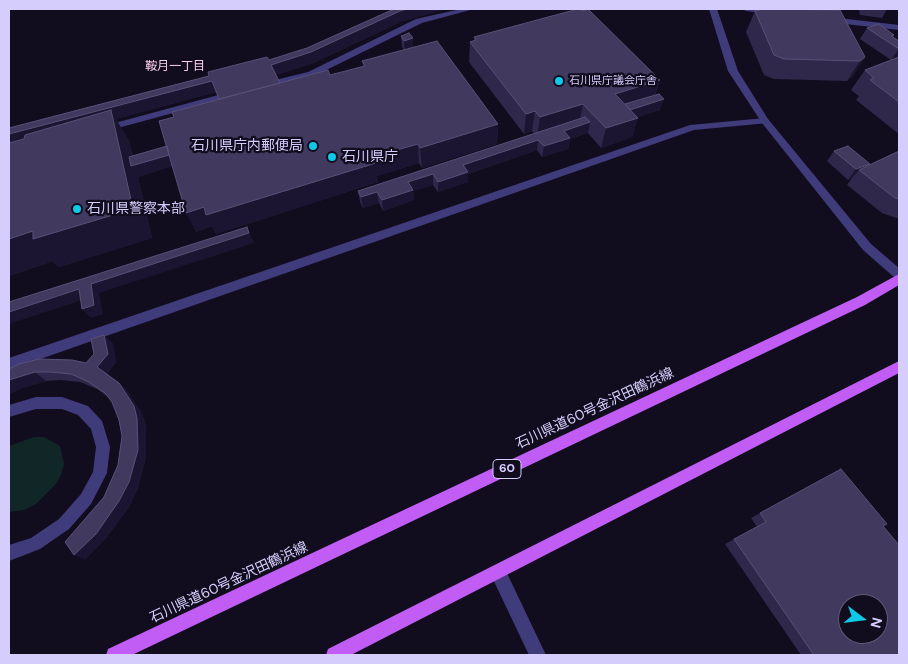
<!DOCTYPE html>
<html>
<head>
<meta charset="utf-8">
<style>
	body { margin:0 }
	#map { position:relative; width:908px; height:664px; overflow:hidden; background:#110d1e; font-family:"DM Sans",sans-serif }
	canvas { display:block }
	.frame { position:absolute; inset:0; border:10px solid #d5cefc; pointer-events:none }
	.north { position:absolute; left:838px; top:594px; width:50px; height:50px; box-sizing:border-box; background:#110d1e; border:1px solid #5f5a77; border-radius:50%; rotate:105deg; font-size:14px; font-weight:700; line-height:20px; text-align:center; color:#d5cefc }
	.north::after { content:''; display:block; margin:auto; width:18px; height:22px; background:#0fc9e6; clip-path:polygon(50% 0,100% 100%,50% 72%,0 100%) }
</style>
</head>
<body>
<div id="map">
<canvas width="908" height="664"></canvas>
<div class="frame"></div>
<div class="north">N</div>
</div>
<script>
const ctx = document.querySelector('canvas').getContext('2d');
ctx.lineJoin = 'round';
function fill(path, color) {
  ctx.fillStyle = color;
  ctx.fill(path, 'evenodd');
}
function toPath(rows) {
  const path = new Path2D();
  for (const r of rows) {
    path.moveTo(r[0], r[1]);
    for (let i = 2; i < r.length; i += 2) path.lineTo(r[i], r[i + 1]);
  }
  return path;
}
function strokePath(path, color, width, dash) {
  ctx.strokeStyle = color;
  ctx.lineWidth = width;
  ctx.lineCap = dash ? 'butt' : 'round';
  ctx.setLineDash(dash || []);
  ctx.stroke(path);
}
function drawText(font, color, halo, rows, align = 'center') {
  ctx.font = font + ' "DM Sans","Noto Sans JP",sans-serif';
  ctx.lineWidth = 4.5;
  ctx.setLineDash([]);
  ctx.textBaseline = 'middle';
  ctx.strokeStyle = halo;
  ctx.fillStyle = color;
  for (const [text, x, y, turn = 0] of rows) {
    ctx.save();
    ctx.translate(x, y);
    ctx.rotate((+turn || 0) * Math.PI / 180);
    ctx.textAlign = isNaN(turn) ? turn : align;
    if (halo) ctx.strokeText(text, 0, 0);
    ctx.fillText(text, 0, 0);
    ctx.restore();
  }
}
fill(toPath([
	[34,437,44,437,60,446,64,464,61,475,55,485,36,504,24,510,9,512,9,446]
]), '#112727');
fill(toPath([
	[36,397,62,397,88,406,102,421,110,447,107,473,91,504,69,529,40,549,9,561,9,545,31,538,59,519,81,494,93,472,96,447,91,429,78,415,62,409,36,409,9,417,9,405,36,397],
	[498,565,504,567,546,655,529,655,490,573,492,567,498,565]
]), '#403b7a');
fill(toPath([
	[461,9,474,9,422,23,314,76,262,89,257,86,259,84,308,72,416,19,461,9],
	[742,9,762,9,779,13,775,15,746,11,742,9],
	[830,17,899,25,899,30,827,22,826,20,830,17],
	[233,91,238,94,236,96,103,132,98,129,100,127,233,91],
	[765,118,768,119,768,123,694,130,9,370,9,358,690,125,765,118]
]), '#403b7a');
fill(toPath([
	[709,9,717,9,738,71,768,119,871,244,899,268,899,280,895,278,863,250,762,123,728,71,709,9]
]), '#403b7a');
fill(toPath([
	[899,274,899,285,865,305,132,655,106,655,108,649,857,297,899,274],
	[899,361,899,373,351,655,326,655,328,649,899,361]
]), '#c15cf4');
fill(toPath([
	[859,9,887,9,882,18,860,15],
	[755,11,865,57,852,77,847,81,774,79,764,75,746,32],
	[401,22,313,63,276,75,280,83,330,75,363,66,362,61,404,50,402,47,401,36,498,124,497,144,422,168,419,163,377,176,378,182,216,234,212,226,196,232,172,166,138,177,152,238,59,267,53,261,9,276,9,128,269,60],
	[216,92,219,99,174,117,167,146,133,156,129,141,116,119],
	[867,28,894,35,893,37,899,41,899,134,856,100,859,96,851,90,865,70,891,60,860,39],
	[474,37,660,80,655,95,660,110,638,117,632,137,601,148,588,133,570,139,568,149,542,157,537,150,468,174,468,182,438,192,433,185,413,191,414,200,383,211,379,203,363,208,360,202,358,191,534,134,532,131,524,134,469,62,470,42,474,41],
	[834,151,870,164,869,165,899,151,899,219,882,213,847,185,852,178,848,180,827,161],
	[104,335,113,344,116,362,107,374,119,383,127,391,142,414,146,426,146,457,138,488,129,507,106,538,85,559,74,555,104,497,118,465,122,436,119,420,112,402,108,397,97,389,80,382,60,380,46,381,22,388,9,394,9,369,86,363,94,354],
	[760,513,883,526,899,655,801,655,725,544,757,527,751,518]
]), '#2f284b');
fill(toPath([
	[407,9,446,9,401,22,313,63,274,76,271,65,400,11],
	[413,38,413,49,405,52,404,41],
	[899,49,899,57,891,60],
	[865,57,852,77,847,81,860,61],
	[660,80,653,100,621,111,615,94],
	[212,81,216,92,116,119,129,141,135,165,171,155,176,165,138,177,152,238,59,267,53,261,9,276,9,239,14,146,9,139,9,134],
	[664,99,660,110,619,123,622,112],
	[583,104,579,124,537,137,540,117],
	[535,111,532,131,524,134,526,114],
	[638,118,632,137,601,148,606,128],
	[590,122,588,133,570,139,568,149,542,157,544,146,564,131],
	[498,124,497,144,422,168,420,148],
	[538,140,537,150,468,174,468,182,438,192,438,182,463,165],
	[418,144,419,163,377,176,378,182,216,234,212,226,196,232,186,213],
	[870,164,863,173,859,170,852,178,848,180,856,169],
	[433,174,433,185,413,191,414,200,383,211,382,200,408,182],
	[377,192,379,203,363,208,361,197],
	[247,227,254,243,99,293,103,314,91,318,82,309,91,284],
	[79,289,88,298,9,324,9,312],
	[9,291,10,292,10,298,9,298],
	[104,335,113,344,116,362,106,375,97,367],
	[35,372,46,381,22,388,9,394,9,380],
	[119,383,127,391,142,414,146,426,146,457,138,488,129,507,106,538,85,559,74,555,129,482]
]), '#1c1531');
const building = toPath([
	[394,9,407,9,400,11,311,52,271,65,280,83,219,99,212,81,9,134,9,128,209,76,208,72,267,57,269,60,307,48,394,9],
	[578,9,580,9,582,11,588,9,660,80,615,94,638,118,606,128,583,104,540,117,535,111,526,114,470,42,476,40,474,37,578,9],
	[763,9,840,10,865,57,860,61,784,59,774,55,755,11,763,9],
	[879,24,894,35,891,36,899,41,899,49,867,28,879,24],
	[409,33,413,38,404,41,401,36,409,33],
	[437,41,498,124,420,148,418,144,372,157,376,163,206,215,204,207,186,213,159,121,174,117,172,112,328,70,330,75,365,66,362,61,437,41],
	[899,57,899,102,870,80,874,78,865,70,899,57],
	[659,94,664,99,630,110,625,104,659,94],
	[111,110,133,209,33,239,33,231,9,239,9,143,24,139,25,135,111,110],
	[585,117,590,122,564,131,570,138,544,146,538,140,463,165,468,172,438,182,433,174,408,182,413,190,382,200,377,192,361,197,358,191,585,117],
	[167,146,169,155,131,166,129,157,167,146],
	[848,146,870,164,856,169,834,151,848,146],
	[899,151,899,199,895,198,859,170,899,151],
	[247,227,249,233,91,284,94,305,82,309,79,289,9,312,9,302,247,227],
	[104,335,108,354,97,367,119,383,134,406,137,418,138,450,129,482,119,501,96,534,74,555,65,542,104,497,118,465,122,436,119,420,112,402,105,393,87,381,71,374,50,372,35,372,9,380,9,369,19,364,39,359,72,360,86,363,94,354,91,339,104,335],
	[841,469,887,524,883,526,899,545,899,655,814,655,734,539,766,522,760,513,841,469],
	[848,604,878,604,878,634,848,634,848,604]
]);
fill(building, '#41395e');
strokePath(building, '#585177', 1);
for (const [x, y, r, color] of [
	[559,81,5,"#0fc9e6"],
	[313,146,5,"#0fc9e6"],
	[332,157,5,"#0fc9e6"],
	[77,209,5,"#0fc9e6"]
]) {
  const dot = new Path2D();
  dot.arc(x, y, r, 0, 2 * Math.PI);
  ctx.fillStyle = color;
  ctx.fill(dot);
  strokePath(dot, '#110d1e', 2);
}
drawText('11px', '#d5cefc', '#110d1e', [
	["石川県庁議会庁舎",569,81]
], 'left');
drawText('12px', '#fccfea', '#110d1e', [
	["鞍月一丁目",175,67]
]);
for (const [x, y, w] of [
	[507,469,28]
]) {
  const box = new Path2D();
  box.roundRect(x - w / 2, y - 9.5, w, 19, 4);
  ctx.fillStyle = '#110d1e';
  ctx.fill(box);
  strokePath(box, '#d5cefc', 1);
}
drawText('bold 12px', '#d5cefc', null, [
	["60",507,469]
]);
drawText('14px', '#d5cefc', '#110d1e', [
	["石川県庁内郵便局",303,146,"right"],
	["石川県庁",342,157],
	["石川県警察本部",87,209]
], 'left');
drawText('14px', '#d5cefc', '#110d1e', [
	["石川県道60号金沢田鶴浜線",595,409,-25],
	["石川県道60号金沢田鶴浜線",229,583,-25]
]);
</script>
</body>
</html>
